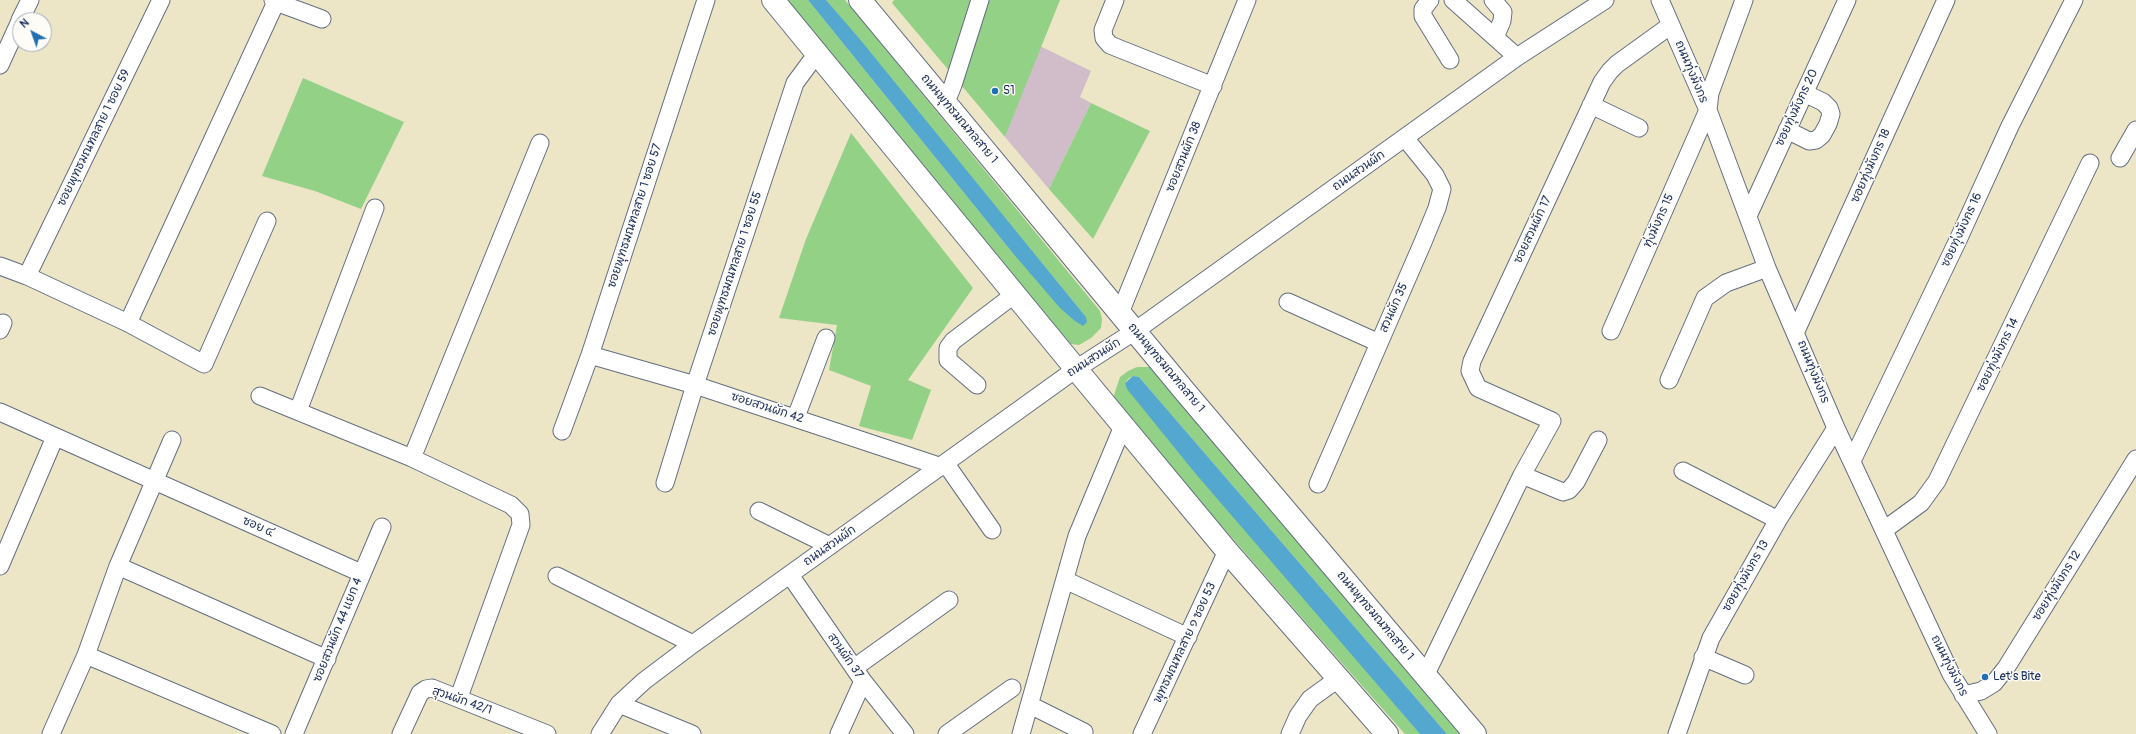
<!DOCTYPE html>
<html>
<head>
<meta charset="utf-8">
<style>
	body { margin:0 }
	#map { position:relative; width:2136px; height:734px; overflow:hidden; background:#ece5c6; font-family:Pangolin,sans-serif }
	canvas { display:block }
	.north { position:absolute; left:12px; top:12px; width:40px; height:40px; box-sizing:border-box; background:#fdfcf7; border:1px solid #a3aaba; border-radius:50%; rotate:319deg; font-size:11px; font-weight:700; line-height:16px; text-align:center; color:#1b2f5e }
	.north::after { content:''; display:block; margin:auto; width:14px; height:18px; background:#1f6fb2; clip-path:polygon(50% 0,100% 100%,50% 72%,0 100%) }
</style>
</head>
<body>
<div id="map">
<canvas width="2136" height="734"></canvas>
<div class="north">N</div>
</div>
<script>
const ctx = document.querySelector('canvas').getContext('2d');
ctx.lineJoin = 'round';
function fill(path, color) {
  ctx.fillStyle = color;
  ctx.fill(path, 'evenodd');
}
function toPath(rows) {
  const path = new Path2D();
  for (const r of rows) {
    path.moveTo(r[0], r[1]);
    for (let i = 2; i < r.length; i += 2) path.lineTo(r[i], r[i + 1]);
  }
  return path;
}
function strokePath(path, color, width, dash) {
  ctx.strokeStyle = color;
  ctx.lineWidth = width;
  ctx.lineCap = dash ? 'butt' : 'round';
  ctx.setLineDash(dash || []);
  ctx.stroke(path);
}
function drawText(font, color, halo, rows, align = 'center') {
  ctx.font = font + ' Pangolin,"Playpen Sans Thai",sans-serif';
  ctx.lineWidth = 3;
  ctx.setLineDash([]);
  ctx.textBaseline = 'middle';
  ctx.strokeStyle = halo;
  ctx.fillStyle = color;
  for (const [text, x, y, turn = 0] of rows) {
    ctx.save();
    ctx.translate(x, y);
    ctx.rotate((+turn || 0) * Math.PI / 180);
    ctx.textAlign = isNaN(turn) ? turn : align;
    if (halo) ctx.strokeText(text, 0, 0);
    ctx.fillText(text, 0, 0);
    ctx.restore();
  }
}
fill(toPath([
	[1040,46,1091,71,1080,97,1091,103,1049,189,1005,137]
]), '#d1bdc9');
fill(toPath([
	[787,0,808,0,1011,251,1086,317,826,0,845,0,1100,311,1102,319,1101,328,1091,338,1079,345,1071,344,1059,332],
	[894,0,1060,0,1005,137,892,3],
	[303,78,404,122,361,209,315,191,262,176],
	[1091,103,1150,131,1093,239,1049,189],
	[851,133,973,288,908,380,931,390,912,440,859,426,871,386,829,370,837,325,779,318,806,239],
	[1137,367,1150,367,1462,734,1447,734,1139,377,1133,376,1128,379,1125,383,1420,734,1405,734,1317,635,1116,405,1114,395,1120,377,1128,371]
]), '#93d186');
fill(toPath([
	[808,0,826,0,858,37,1086,317,1087,322,1083,326,1075,321,1060,308,1011,251],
	[1133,376,1139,377,1447,734,1420,734,1195,473,1127,389,1125,383]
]), '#54a7cf');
const minor = toPath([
	[1115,0,1103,30,1104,38,1110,45,1213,86],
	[1430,0,1423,9,1423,16,1450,60],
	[1453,0,1517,57],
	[1493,0,1503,12,1502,21,1495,37],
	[1660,0,1708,110,1767,268,1836,428,1951,674,1988,734],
	[276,2,322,19],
	[20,20,30,0],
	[0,65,20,21],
	[946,102,953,85,980,0],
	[1591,105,1639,128],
	[1787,130,1809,141,1816,140,1822,135,1828,124,1831,114,1829,108,1823,102,1804,93],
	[2120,158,2136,130],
	[1748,216,1847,0],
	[0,266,27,276,128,323,204,364,267,221],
	[27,276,161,0],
	[1288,302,1379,343],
	[1120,313,1247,0],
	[128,323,276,2,273,0],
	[0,330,3,323],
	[1611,331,1708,110,1710,93,1744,0],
	[1796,331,1946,0],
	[590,355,695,385,942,467],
	[1669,380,1705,298,1726,283,1767,268],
	[977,385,948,360,948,348,953,341,1015,294],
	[260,396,412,458,511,505,520,514,521,525,459,697],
	[298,411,375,208],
	[0,412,361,573],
	[796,417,826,338],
	[562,431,590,355,706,0],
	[412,458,540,143],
	[1852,461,1958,240,2010,126,2074,0],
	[946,464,992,530],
	[1683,471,1778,520],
	[1522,475,1563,492,1569,490,1576,482,1598,440],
	[665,483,695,385,795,83,818,52],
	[1318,484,1423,242,1437,208,1442,189,1435,175,1405,138],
	[759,511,830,546],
	[1884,530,1921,503,1937,481,2090,163],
	[0,566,55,437],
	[118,566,327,659],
	[790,575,863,681,905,734],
	[557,576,693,644],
	[1065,580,1188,637],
	[86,655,272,734],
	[1703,657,1745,675],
	[854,668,949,600],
	[1425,676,1522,475,1552,421,1478,388,1470,371,1472,361,1602,82,1610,71,1617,64,1671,25],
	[1963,695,1981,691,1994,683,2006,668,2136,459],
	[619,704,692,734],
	[1030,705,1084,732],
	[51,734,86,655,118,566,172,440],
	[294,734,382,527],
	[401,734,420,693,426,689,432,688,547,734],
	[600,734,619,704,644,681,693,644,1076,369,1135,331,1517,57,1605,0],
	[839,734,863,681],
	[947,734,1012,688],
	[1021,734,1077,536,1123,426],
	[1142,734,1227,551],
	[1290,734,1298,716,1310,699,1339,678],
	[1677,734,1711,638,1778,520,1836,428]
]);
const major = toPath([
	[773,0,1076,369,1227,551,1387,734],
	[860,0,1187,394,1475,734]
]);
strokePath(minor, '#646f82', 19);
strokePath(major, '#646f82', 24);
strokePath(minor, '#fff', 17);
strokePath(major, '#fff', 22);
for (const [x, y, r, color] of [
	[995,91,4,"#1f6fb2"],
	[1985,677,4,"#1f6fb2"]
]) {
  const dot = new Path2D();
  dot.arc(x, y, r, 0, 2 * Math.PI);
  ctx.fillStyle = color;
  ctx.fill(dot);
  strokePath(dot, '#fdfcf7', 1.5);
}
drawText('12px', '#1b2f5e', '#fdfcf7', [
	["ถนนทุ่งมังกร",1691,72,67],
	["ซอยทุ่งมังกร 20",1797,108,-65],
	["ถนนพุทธมณฑลสาย 1",959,119,50],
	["ซอยพุทธมณฑลสาย 1 ซอย 59",94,138,-64],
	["ซอยสวนผัก 38",1184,157,-68],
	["ซอยทุ่งมังกร 18",1871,166,-66],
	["ถนนสวนผัก",1359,171,-35],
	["ซอยพุทธมณฑลสาย 1 ซอย 57",635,216,-72],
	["ทุ่งมังกร 15",1659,221,-66],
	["ซอยสวนผัก 17",1533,230,-65],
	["ซอยทุ่งมังกร 16",1962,230,-65],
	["ซอยพุทธมณฑลสาย 1 ซอย 55",735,264,-72],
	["สวนผัก 35",1394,308,-66],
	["ซอยทุ่งมังกร 14",1998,355,-64],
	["ถนนสวนผัก",1094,358,-33],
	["ถนนพุทธมณฑลสาย 1",1166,368,50],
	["ถนนทุ่งมังกร",1813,372,68],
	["ซอยสวนผัก 42",767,408,18],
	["ซอย ๔",258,527,24],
	["ถนนสวนผัก",830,546,-35],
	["ซอยทุ่งมังกร 13",1746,576,-60],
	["ซอยทุ่งมังกร 12",2057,586,-58],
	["ถนนพุทธมณฑลสาย 1",1375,616,50],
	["ซอยสวนผัก 44 แยก 4",338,630,-68],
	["พุทธมณฑลสาย ๑ ซอย 53",1185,643,-65],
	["สวนผัก 37",845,656,55],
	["ถนนทุ่งมังกร",1949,666,63],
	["สุวนผัก 42/1",462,701,19]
]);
drawText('12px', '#1b2f5e', '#fdfcf7', [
	["S1",1003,91],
	["Let's Bite",1993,677]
], 'left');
</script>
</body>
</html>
